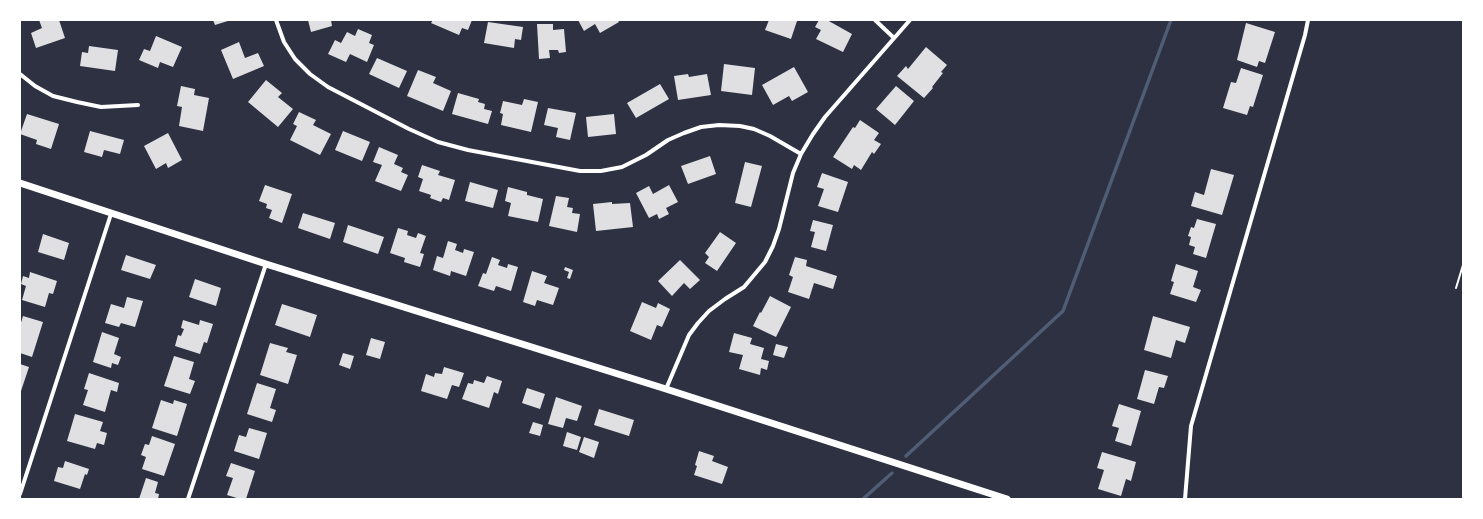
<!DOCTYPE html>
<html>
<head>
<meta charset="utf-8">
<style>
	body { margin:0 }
	#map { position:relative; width:1483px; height:519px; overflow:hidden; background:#2d3142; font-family:"Public Sans",sans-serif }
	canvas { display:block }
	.frame { position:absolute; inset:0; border:21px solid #fff; pointer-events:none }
</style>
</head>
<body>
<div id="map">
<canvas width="1483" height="519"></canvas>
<div class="frame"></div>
</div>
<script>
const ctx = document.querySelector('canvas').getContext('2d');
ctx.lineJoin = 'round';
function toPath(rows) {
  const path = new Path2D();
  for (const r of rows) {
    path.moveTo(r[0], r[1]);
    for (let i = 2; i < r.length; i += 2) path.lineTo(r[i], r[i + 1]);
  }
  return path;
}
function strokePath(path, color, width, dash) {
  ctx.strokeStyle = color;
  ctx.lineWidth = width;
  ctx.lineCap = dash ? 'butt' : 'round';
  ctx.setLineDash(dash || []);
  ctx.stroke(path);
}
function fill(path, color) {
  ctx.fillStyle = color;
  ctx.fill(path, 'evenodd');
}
strokePath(toPath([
	[906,456,1063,311,1171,20],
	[863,499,892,473]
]), '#4f5d75', 3.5);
fill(toPath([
	[39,20,59,20,65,38,36,48,31,33,42,28],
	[213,20,231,20,215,25],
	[308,20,331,20,332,26,311,32],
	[433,20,472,20,468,30,462,28,459,35,431,23],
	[578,20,618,20,619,22,600,33,595,24,584,31],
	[769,20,797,21,791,39,765,30],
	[819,20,827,20,852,34,843,52,816,39,821,30,815,27],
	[488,22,523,27,521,40,515,39,514,48,484,43],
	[1246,23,1275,32,1265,63,1259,61,1257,67,1237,60],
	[537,24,553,24,553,30,564,29,566,52,559,53,558,50,549,50,550,58,539,59],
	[358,29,372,35,369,43,374,45,367,62,350,54,346,62,328,54,335,40,341,43,347,32,355,36],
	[156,36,182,47,173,67,160,62,158,68,139,60,144,49,150,51],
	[239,42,245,58,258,53,264,66,233,79,221,50],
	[89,46,118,50,115,71,80,66,82,52,88,53],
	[926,47,947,65,941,72,943,73,932,87,933,88,924,98,897,76,906,66,908,69],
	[377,58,407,71,399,88,369,74],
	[724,64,755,68,752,95,721,91],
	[794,67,808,92,792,101,789,96,773,105,762,85],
	[1241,68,1263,75,1253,107,1250,106,1247,115,1223,108,1231,82,1236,83],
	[418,70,436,77,433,83,451,91,443,111,407,96],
	[688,74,689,77,707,74,711,95,678,100,674,76],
	[266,80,282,93,278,97,293,109,278,127,248,102],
	[660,84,669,99,636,118,627,103],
	[181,86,195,89,194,95,209,98,203,131,179,126,182,107,177,106],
	[896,86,914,101,895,125,876,109],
	[458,93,479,99,478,102,485,104,484,109,492,111,488,124,452,114],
	[524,99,538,102,531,132,501,125,503,114,500,113,503,101,522,105],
	[548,108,576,113,570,140,556,137,558,128,544,125],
	[299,112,316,120,313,125,331,134,320,155,290,140,297,126,293,124],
	[27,114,59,124,51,149,36,144,37,140,20,134],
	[614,114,616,134,588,137,586,117],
	[860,120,879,133,874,140,881,144,874,154,872,152,861,170,854,165,852,169,833,157,853,127,855,128],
	[90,131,124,140,120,154,104,150,102,157,84,152],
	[343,131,370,142,362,161,335,150],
	[168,133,182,160,168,168,166,163,156,169,144,146],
	[379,147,398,155,394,164,403,168,401,172,408,175,401,191,375,181,382,165,373,162],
	[710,156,716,174,688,184,681,166],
	[745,162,762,166,751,207,735,203],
	[422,165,440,171,438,175,455,180,449,200,443,198,441,202,430,198,431,195,419,191,423,179,418,177],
	[1211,169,1234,175,1222,215,1191,206,1195,192,1204,195],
	[822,173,848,182,838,212,818,206,824,189,817,187],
	[470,182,498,190,493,208,465,201],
	[265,185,292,194,282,223,269,218,272,210,266,208,267,204,259,201],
	[669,185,678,202,666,208,669,214,659,219,657,214,649,218,636,193,649,186,653,194],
	[508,187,527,192,527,195,543,199,538,222,508,216,511,203,505,201],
	[556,196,569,198,567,207,573,208,572,213,580,214,577,232,549,226],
	[612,202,612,204,630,203,633,227,596,231,593,204],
	[303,213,335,223,330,239,298,228],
	[1197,219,1216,224,1206,258,1193,254,1195,247,1189,245,1191,237,1188,236,1191,227,1194,228],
	[813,220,833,225,826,251,811,247,815,232,810,231],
	[348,225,384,237,378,254,343,242],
	[398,228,408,231,407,235,416,238,418,233,426,236,420,253,424,254,420,267,404,262,405,258,390,253],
	[720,232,736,243,717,271,705,263,709,257,705,253],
	[43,234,69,243,64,260,38,252],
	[448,241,457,244,455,250,463,253,464,249,474,252,466,276,451,271,450,276,433,270,437,256,443,258],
	[126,255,156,265,150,279,121,270],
	[492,257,500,260,498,265,507,268,508,264,518,267,511,291,496,286,494,291,478,286,483,273,486,274],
	[795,257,807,260,806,266,837,276,833,289,814,283,809,299,788,292,793,277,789,275],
	[680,260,700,280,690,289,684,283,672,296,658,281],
	[1176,264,1198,271,1193,287,1201,290,1196,302,1170,294,1174,282,1171,281],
	[565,267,573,270,570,279,567,278,569,272,564,270],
	[532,271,547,276,544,283,559,288,553,305,537,300,535,306,523,302],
	[30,272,57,281,53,294,49,293,45,307,22,300,26,286,21,284,23,276,29,278],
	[195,279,221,288,216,306,189,297],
	[770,296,791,307,776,337,753,326,760,312,761,313],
	[127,297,143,301,135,327,121,323,119,327,105,323,111,304,124,308],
	[642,302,656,308,658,303,670,309,662,327,657,325,651,340,630,331],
	[282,304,317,315,310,337,275,325],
	[23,316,43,322,32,357,20,353,20,326],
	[1153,316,1190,327,1185,343,1176,340,1171,358,1144,350],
	[183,320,199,325,200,320,213,324,207,343,204,342,200,354,175,346,178,335,181,336,184,329,181,328],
	[102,332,119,338,114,354,121,357,118,365,112,363,111,368,93,362],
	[734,333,752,338,750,344,764,348,761,359,769,361,767,370,761,368,760,375,739,369,743,355,729,352],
	[371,338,385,342,380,359,366,355],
	[270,343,288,348,286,352,297,355,288,384,260,375],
	[776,344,788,347,784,358,773,355],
	[343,353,354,356,350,369,339,365],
	[174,356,194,362,189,379,195,381,190,394,164,386],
	[20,364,29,367,20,394],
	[444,367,464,373,459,387,452,385,447,399,421,391,426,374,434,377,435,373,442,374],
	[1145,370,1168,376,1164,388,1159,387,1154,404,1137,399],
	[89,373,119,383,117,392,111,390,105,412,83,405,88,390,84,389],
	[487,376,502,381,498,394,494,392,489,408,462,399,468,383,473,384,474,380,484,383],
	[257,383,276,389,270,408,276,410,272,422,247,414],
	[527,388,545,394,540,409,522,403],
	[556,397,582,406,577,421,566,418,563,428,548,424],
	[161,400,173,404,174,400,187,404,177,436,152,428],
	[1119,404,1141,411,1131,446,1115,441,1119,428,1112,426],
	[599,409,634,420,629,436,594,425],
	[75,414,103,422,100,431,107,433,104,445,97,443,95,449,67,441],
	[533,422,543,425,540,436,529,433],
	[249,428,267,433,259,459,234,451,239,435,246,437],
	[567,432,581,437,577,450,563,446],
	[152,436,175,444,164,476,142,469,146,457,141,455,145,444,149,445],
	[584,437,599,442,594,458,579,452],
	[699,451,714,456,712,461,728,467,722,484,694,475,697,466,695,465],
	[1102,452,1136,462,1131,481,1126,479,1121,496,1098,489,1104,470,1097,468],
	[65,461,89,469,87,475,85,474,80,489,54,481,58,467,63,468],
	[231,463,255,471,246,499,240,499,227,495,233,478,226,476],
	[146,478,158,482,155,493,159,494,158,499,139,499]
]), '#e0e0e3');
strokePath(toPath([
	[1456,288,1463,265]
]), '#fff', 2);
strokePath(toPath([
	[276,20,284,42,295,59,310,74,328,87,409,129,438,142,468,150,580,171,601,171,622,167,646,155,668,140,684,133,701,127,719,125,740,126,754,129,770,136,801,154],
	[875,20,894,38],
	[20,74,35,86,53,96,77,102,101,107,138,105],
	[666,389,689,335,698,323,709,311,725,299,744,287,765,262,773,246,779,229,793,173,801,154,813,134,825,117,910,20],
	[20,494,111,214],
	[188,499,266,264],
	[1185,499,1191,426,1305,35,1308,20]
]), '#fff', 4);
strokePath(toPath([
	[20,183,266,264,666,389,1007,499]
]), '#fff', 7);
</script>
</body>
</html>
